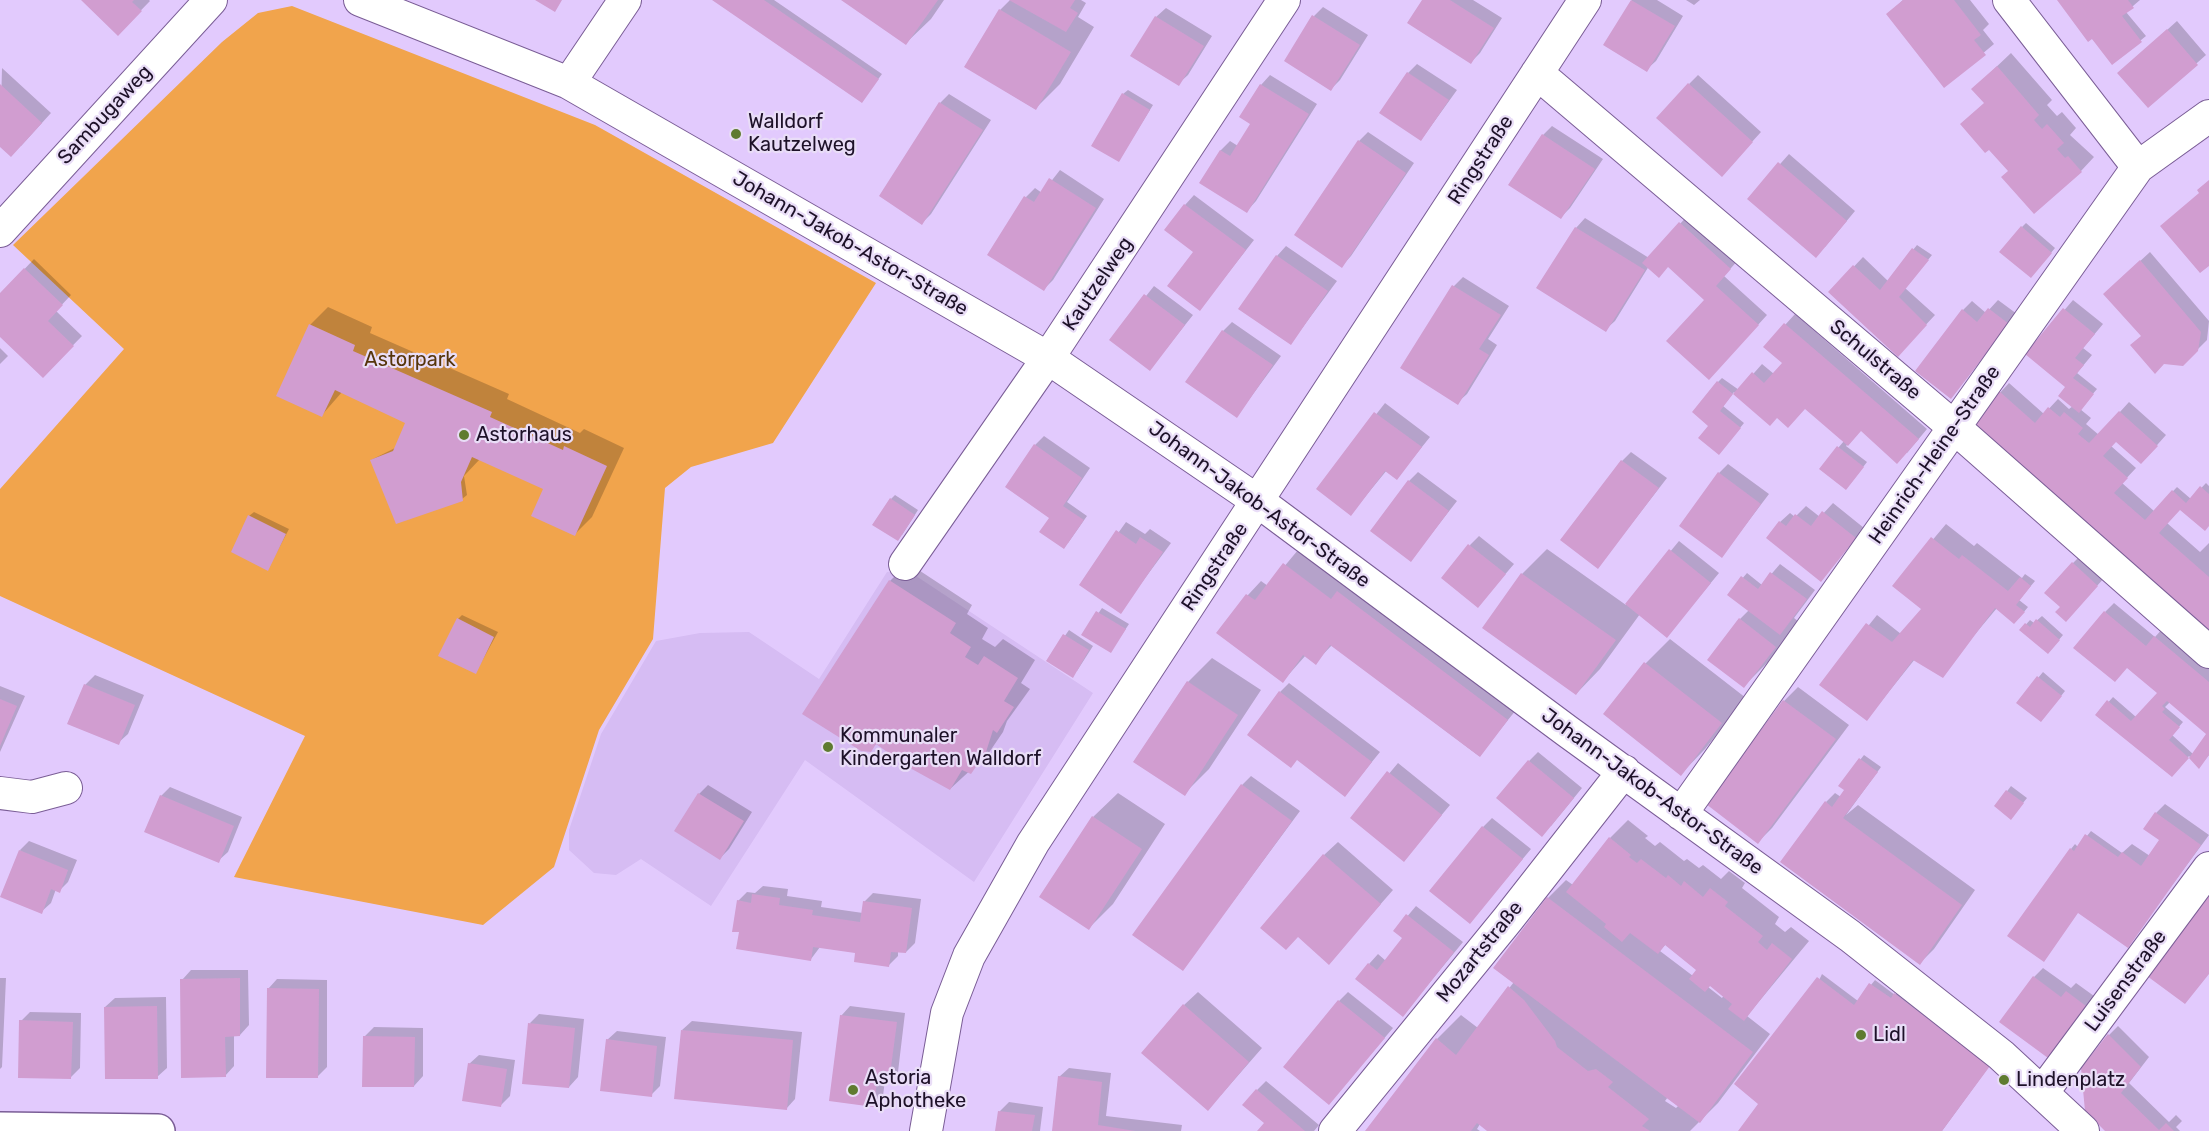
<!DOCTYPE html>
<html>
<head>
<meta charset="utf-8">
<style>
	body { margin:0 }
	canvas { display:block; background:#e2cafd }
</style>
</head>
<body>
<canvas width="2209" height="1131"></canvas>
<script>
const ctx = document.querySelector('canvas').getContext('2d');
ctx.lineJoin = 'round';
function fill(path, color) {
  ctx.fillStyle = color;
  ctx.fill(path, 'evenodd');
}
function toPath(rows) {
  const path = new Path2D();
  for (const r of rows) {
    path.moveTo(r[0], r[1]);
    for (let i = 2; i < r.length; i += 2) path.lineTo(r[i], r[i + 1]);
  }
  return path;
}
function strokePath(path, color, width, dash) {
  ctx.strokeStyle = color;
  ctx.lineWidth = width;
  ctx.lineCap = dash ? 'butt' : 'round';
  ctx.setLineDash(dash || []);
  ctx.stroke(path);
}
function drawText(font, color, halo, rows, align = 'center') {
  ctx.font = font + ' Rubik,sans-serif';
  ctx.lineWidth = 4.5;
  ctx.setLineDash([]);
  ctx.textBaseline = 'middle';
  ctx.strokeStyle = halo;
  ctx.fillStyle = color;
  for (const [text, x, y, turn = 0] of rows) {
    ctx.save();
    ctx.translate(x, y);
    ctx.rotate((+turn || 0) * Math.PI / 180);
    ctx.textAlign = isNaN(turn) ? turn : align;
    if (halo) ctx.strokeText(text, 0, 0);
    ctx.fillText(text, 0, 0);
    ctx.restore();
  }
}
fill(toPath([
	[907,570,1093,693,974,882,805,760,711,906,641,859,616,875,594,873,569,850,569,830,601,734,656,641,700,633,749,632,819,679,887,572]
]), '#d6bcf3');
fill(toPath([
	[292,6,595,125,876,283,773,443,691,467,665,488,653,639,599,730,554,867,483,925,234,877,305,736,0,596,0,489,124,349,13,245,222,42,258,13]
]), '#f1a44c');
fill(toPath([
	[83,0,149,0,150,1,118,34],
	[715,0,774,0,882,74,862,101],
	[844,0,944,0,931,19,906,43],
	[1010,0,1081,0,1086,3,1078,17,1094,27,1060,84,1035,109,966,67,1000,10],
	[1424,0,1473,0,1502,18,1480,53,1471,62],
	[1632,0,1657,0,1683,16,1656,61,1646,70,1605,44],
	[1686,0,1700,0,1694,5],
	[1903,0,1970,0,1989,24,1983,30,1994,44,1944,86,1888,14],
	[2059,0,2140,0,2126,12,2146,36,2113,63],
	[1323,7,1368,35,1340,80,1331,89,1314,16],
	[1166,8,1212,36,1188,75,1178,84,1132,56,1156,17],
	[2177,21,2206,55,2148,106,2129,64],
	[2011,53,2052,100,2047,105,2057,116,2062,112,2076,128,2070,135,2094,157,2081,171,2009,170,1985,103,1973,89],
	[1417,64,1457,90,1421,140,1408,73],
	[2,68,51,113,21,146,0,144],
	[1270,75,1317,104,1256,201,1247,211,1201,182,1221,150,1230,141,1238,146,1252,123,1261,85],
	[1698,75,1761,132,1731,165,1689,84],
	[1128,90,1153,105,1119,160,1123,94],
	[949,94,991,120,931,214,922,223,940,103],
	[1552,126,1603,159,1570,208,1561,217,1543,135],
	[1368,132,1414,163,1351,256,1342,266,1359,141],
	[1789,154,1855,211,1825,247,1749,199],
	[1060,170,1104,199,1053,280,1044,289,1026,197,1035,188,1042,193],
	[1194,195,1254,240,1200,309,1195,252,1185,205],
	[1689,214,1739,259,1724,276,1767,315,1718,369,1706,300,1668,266,1649,266,1615,321,1605,330,1576,228,1585,218,1649,258],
	[2026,223,2055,248,2035,272,2022,227],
	[1917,245,1932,255,1905,288,1935,315,1907,345,1830,292,1863,257,1888,281],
	[1286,246,1337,281,1291,343,1277,256],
	[2150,252,2209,321,2207,340,2182,365,2142,336,2114,285],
	[34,259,71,295,56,311,82,336,43,376,0,335,0,295],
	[1463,277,1509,306,1488,339,1497,345,1467,394,1457,403,1402,368,1454,286],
	[1154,286,1193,315,1150,369,1111,340],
	[1998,300,2017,314,1951,397,1963,310,1972,301,1986,313],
	[2073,300,2103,324,2083,348,2092,355,2077,373,2097,389,2080,409,2091,418,2086,424,2099,435,2129,402,2166,435,2150,453,2116,440,2111,446,2136,468,2122,483,2154,511,2177,487,2191,499,2206,483,2209,486,2209,525,2180,508,2167,523,2200,552,2209,543,2209,628,1974,421,2009,383,2044,414,2058,399,2069,409,2073,406,2067,387,2027,354],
	[328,307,372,327,370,333,509,394,507,399,580,433,584,429,624,448,592,517,575,534,545,488,480,459,464,476,467,495,462,499,371,460,395,448,407,422,342,392,322,415,310,325],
	[1795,314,1927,429,1907,453,1861,430,1846,446,1867,462,1850,484,1821,468,1844,441,1805,407,1777,416,1770,423,1734,392,1723,406,1744,423,1723,449,1710,425,1718,382,1722,378,1739,390,1762,364,1774,374,1784,363,1765,347],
	[1232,322,1281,356,1237,416,1223,331],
	[0,348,8,356,0,364],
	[1385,403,1430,437,1397,478,1387,470,1351,514,1318,489],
	[1044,436,1090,468,1067,502,1087,516,1068,543,1051,518,1035,445],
	[1631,452,1667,478,1598,567,1622,461],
	[1728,464,1769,494,1722,556,1719,473],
	[1418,472,1457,501,1411,560,1409,481],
	[895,495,918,510,902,535,891,499],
	[1833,503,1864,528,1821,580,1780,522,1790,513,1795,517,1806,506,1820,517],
	[254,512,289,529,268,569,249,516],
	[1126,522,1145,534,1150,529,1171,543,1120,612,1081,585],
	[1946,524,1974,546,1977,543,2022,578,2025,574,2035,581,2019,600,2028,607,2019,618,1997,608,1971,639,1915,659,1867,719,1821,685,1877,615,1901,634,1923,609,1894,586],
	[1479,536,1514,564,1478,606,1470,545],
	[1679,541,1719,573,1667,636,1640,614,1600,669,1576,694,1484,628,1522,574,1547,549,1626,605],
	[1298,550,1516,710,1479,756,1332,645,1315,663,1306,655,1283,681,1219,633,1248,595,1261,581,1268,586],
	[2082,554,2106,576,2075,610,2062,607,2073,563],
	[908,563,972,605,967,614,988,628,982,639,995,647,1003,639,1035,660,1021,683,1030,689,1007,721,1003,732,988,754,950,789,908,751,905,755,877,743,870,750,890,581],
	[1780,564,1815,590,1794,618,1799,622,1768,662,1744,686,1740,619,1749,610,1729,594,1747,573,1762,585],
	[2114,603,2155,637,2164,627,2209,665,2209,755,2199,767,2189,756,2172,775,2097,715,2113,697,2136,717,2159,693,2105,612],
	[2170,702,2208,734,2193,754,2172,735,2183,722,2165,707],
	[1102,608,1129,624,1111,651,1084,634],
	[462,615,498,632,476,672,458,619],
	[2042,616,2063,635,2052,648,2021,630,2030,620,2034,623],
	[1069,630,1093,646,1077,671,1048,660],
	[1670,639,1746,698,1705,749,1681,774,1605,714,1646,663],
	[1212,658,1261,690,1209,769,1184,794,1188,682],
	[2043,672,2065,691,2045,716,2018,702],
	[95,675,144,695,128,734,118,743,85,685],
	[1289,683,1380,752,1345,795,1298,759,1280,692],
	[0,686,25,696,0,752],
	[1798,687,1849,725,1772,828,1758,842,1708,804,1784,701],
	[1538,752,1582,788,1551,826,1529,761],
	[1864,755,1881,767,1846,815,1858,805,1975,890,1934,949,1920,963,1826,802,1835,793,1841,797,1846,790,1840,785],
	[1398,763,1450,805,1404,860,1352,818],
	[1251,776,1300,811,1183,969,1242,785],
	[708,785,752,812,729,849,720,858,699,794],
	[2011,786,2027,798,2015,813,1996,806],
	[170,787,242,817,228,852,218,861,161,796],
	[1118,793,1165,824,1113,904,1089,928,1093,817],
	[2165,804,2209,835,2127,946,2071,849,2075,844,2078,847,2091,831,2122,853,2132,844,2150,856,2161,840,2156,813],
	[1492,818,1531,849,1470,922,1483,827],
	[1628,820,1648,836,1645,838,1655,846,1660,842,1684,861,1687,859,1699,868,1703,865,1721,879,1729,871,1745,883,1742,888,1779,917,1775,924,1785,932,1791,927,1809,941,1747,1016,1770,1034,1718,1103,1690,1131,1489,1131,1480,1124,1477,1129,1480,1131,1366,1131,1437,1039,1461,1015,1478,1028,1514,982,1548,898,1566,880,1573,885,1610,838],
	[1666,944,1698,970,1693,976,1660,951],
	[1710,985,1724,995,1722,998,1708,987],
	[1668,1097,1679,1105,1676,1108,1665,1101],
	[29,841,77,860,68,882,59,891,56,889,51,903,41,912,20,850],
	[1338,842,1393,890,1329,963,1324,855],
	[763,886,788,889,787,896,822,901,821,907,863,913,864,902,873,893,921,899,915,943,906,952,898,951,898,956,888,966,857,952,820,947,811,959,740,931,738,901,747,892,755,893],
	[1416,906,1463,942,1403,1015,1369,964,1378,954,1386,961,1404,938,1395,931],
	[2043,968,2071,988,2076,983,2094,996,2047,1056,2034,977],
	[191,970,248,970,249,1025,240,1035,234,1035,234,1066,225,1076,182,980],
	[1822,974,1858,1001,1875,980,1895,995,1900,990,1993,1061,1942,1131,1739,1131,1760,1104],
	[0,978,6,978,2,1067,0,1069],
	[277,979,327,980,327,1067,317,1077,268,989],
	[1198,992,1262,1048,1221,1095,1184,1005],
	[1348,992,1393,1028,1329,1103,1339,1001],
	[166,997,167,1068,157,1077,105,1007,115,998],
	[850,1006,905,1013,898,1072,888,1081,885,1080,883,1096,873,1105,841,1016],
	[30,1012,81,1013,80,1068,71,1077,21,1021],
	[539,1014,584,1019,578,1077,569,1087,530,1023],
	[692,1021,802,1032,795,1099,786,1109,682,1030],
	[2118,1026,2149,1057,2129,1083,2169,1122,2176,1115,2182,1121,2176,1127,2180,1131,2106,1131,2109,1035],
	[374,1027,423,1028,423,1076,414,1086,364,1037],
	[617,1031,666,1037,660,1086,651,1095,607,1040],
	[479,1055,515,1060,510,1096,501,1105,469,1064],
	[1069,1068,1111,1073,1106,1116,1182,1125,1181,1131,1053,1131,1059,1077],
	[1266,1081,1319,1125,1314,1131,1259,1131,1266,1123,1257,1090],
	[1009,1102,1043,1107,1040,1131,997,1131,1000,1111]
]), '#0003');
fill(toPath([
	[81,0,134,0,132,2,142,11,118,36],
	[535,0,562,0,555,12],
	[712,0,764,0,879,79,862,103],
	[841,0,938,0,906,45],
	[1009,0,1075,0,1070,8,1078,13,1066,32],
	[1422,0,1450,0,1494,28,1471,64,1407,23],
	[1631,0,1675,26,1647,72,1603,45],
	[1903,0,1954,0,1981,35,1974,40,1986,55,1944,88,1886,14],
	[2057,0,2128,0,2134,8,2122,16,2142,42,2112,65,2092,39,2088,42],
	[999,9,1071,52,1036,110,964,67],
	[1312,15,1360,45,1331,91,1284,61],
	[1155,16,1204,46,1179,86,1130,56],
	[2167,29,2198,65,2148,108,2117,73],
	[1997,66,2039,115,2034,120,2042,129,2047,124,2064,143,2057,149,2065,158,2068,156,2082,172,2034,214,2001,177,2008,171,1989,150,1985,153,1960,124,1984,103,1971,89],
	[1407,72,1449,100,1421,141,1379,113],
	[1688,83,1753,142,1722,177,1656,118],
	[0,84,42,123,11,157,0,147],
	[1260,84,1309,114,1247,213,1199,183,1220,150,1230,156,1250,124,1239,117],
	[1122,93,1150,110,1119,162,1091,146],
	[939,102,983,130,922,225,879,196],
	[1542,134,1595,169,1561,219,1508,185],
	[1358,140,1406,173,1342,268,1294,235],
	[1778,162,1847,221,1816,258,1747,199],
	[1049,178,1096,208,1044,291,987,255,1024,196,1034,202],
	[2209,180,2209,266,2200,273,2160,226,2199,193,2197,190],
	[1184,204,1246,250,1200,311,1167,286,1193,252,1164,230],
	[1679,222,1731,269,1716,286,1759,325,1709,380,1666,341,1704,300,1668,267,1659,278,1642,263],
	[2021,226,2052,253,2031,278,1999,252],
	[1575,227,1645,270,1606,332,1536,288],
	[1912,248,1929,260,1899,297,1927,325,1898,357,1828,292,1853,265,1880,290],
	[1276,255,1328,291,1291,345,1238,309],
	[2140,260,2201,332,2198,351,2183,366,2164,364,2155,374,2130,345,2141,336,2103,294],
	[24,268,63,305,48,321,74,346,43,378,0,337,0,293],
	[1452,285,1501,315,1479,349,1489,355,1458,405,1400,368],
	[1144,294,1185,325,1150,371,1109,340],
	[1988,308,2009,324,1951,399,1915,371,1962,309,1977,322],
	[2063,308,2095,334,2075,358,2084,365,2073,378,2094,394,2079,413,2058,396,2065,387,2025,354],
	[1784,323,1919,439,1897,464,1861,431,1848,446,1805,409,1788,428,1777,418,1770,426,1733,394,1720,411,1741,428,1719,455,1698,438,1708,426,1692,412,1717,381,1733,394,1752,372,1764,383,1782,363,1763,347],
	[309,324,355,345,353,351,492,412,490,417,563,450,564,446,607,466,575,536,531,516,543,489,472,457,461,482,463,501,396,524,370,460,393,451,405,423,335,390,322,417,276,396],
	[1222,330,1273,365,1237,418,1185,382],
	[1999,391,2035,423,2048,407,2060,417,2064,412,2083,428,2078,434,2089,443,2119,411,2158,446,2141,464,2116,442,2103,456,2128,478,2114,493,2145,520,2172,490,2186,503,2200,486,2209,494,2209,526,2205,531,2180,510,2159,533,2209,577,2209,632,1971,422],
	[1374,412,1422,447,1397,480,1385,471,1351,516,1316,489],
	[1034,444,1082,478,1063,506,1084,520,1064,549,1039,532,1049,518,1005,487],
	[1837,446,1864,467,1846,490,1819,469],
	[1621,460,1659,488,1598,569,1560,540],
	[1718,472,1761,504,1722,558,1679,526],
	[1408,480,1449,511,1411,562,1370,531],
	[890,498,915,515,898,541,872,525],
	[1822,511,1856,538,1821,582,1766,538,1779,521,1786,526,1795,514,1811,526],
	[248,515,286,534,268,571,231,552],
	[1116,530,1136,544,1140,537,1163,552,1121,614,1079,585],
	[1931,537,1959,559,1962,555,2008,591,2020,577,2031,586,2016,605,2025,612,2014,624,1995,608,1943,678,1913,660,1867,721,1819,685,1866,623,1892,642,1921,609,1892,586],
	[1468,544,1506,574,1478,608,1441,578],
	[1669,549,1711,583,1667,638,1625,604],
	[2072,562,2098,586,2066,622,2055,612,2060,607,2044,593],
	[1283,563,1331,599,1337,591,1508,720,1480,757,1330,645,1316,665,1303,655,1283,683,1216,633,1246,594,1255,600],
	[1770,572,1807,599,1780,635,1727,595,1741,576,1758,589],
	[1521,573,1616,640,1576,695,1482,628],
	[889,580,956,623,950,633,971,647,965,657,978,665,984,656,1018,678,1004,701,1014,707,997,733,993,730,986,752,971,774,962,770,950,790,910,768,917,759,907,752,905,756,893,756,876,744,871,752,861,751,802,714],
	[1096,611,1126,629,1111,653,1081,635],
	[2104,611,2146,646,2154,636,2209,682,2209,755,2199,769,2189,758,2206,734,2167,701,2162,706,2165,709,2162,712,2180,727,2169,740,2189,758,2172,777,2095,715,2107,700,2131,721,2157,693,2127,668,2115,682,2073,648],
	[457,618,494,637,476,674,438,656],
	[1739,618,1776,647,1744,688,1707,660],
	[2036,619,2060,640,2048,654,2019,630,2025,623,2030,627],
	[1063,634,1089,650,1073,678,1046,661],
	[1644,662,1722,723,1681,776,1603,714],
	[2037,676,2062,696,2041,722,2016,703],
	[1187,681,1238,715,1185,796,1133,762],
	[84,684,135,705,119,745,67,724],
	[1279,691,1372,762,1345,797,1297,760,1291,768,1247,735],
	[0,699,17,706,0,746],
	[1783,700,1836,739,1758,844,1706,804],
	[1859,758,1878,772,1843,818,1962,905,1920,965,1780,862,1825,801,1832,807,1844,790,1838,786],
	[1528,760,1574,798,1542,837,1496,798],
	[1387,771,1442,815,1404,862,1350,818],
	[1241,784,1292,821,1183,971,1132,935],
	[2006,790,2024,803,2011,820,1994,806],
	[698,793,744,821,720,860,674,831],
	[160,795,234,826,219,863,144,832],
	[2155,812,2201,845,2128,948,2078,913,2044,962,2007,936,2070,848,2074,851,2085,834,2118,857,2122,852,2141,866,2159,840,2143,829],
	[1092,816,1142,849,1089,930,1039,897],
	[1482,826,1523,859,1470,924,1429,891],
	[1609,837,1631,855,1629,857,1637,863,1641,859,1666,878,1668,875,1681,886,1684,881,1703,897,1710,888,1728,902,1725,906,1763,936,1758,942,1767,950,1772,943,1792,959,1744,1021,1728,1009,1732,1004,1710,986,1705,992,1689,979,1696,970,1665,945,1658,954,1630,933,1622,942,1604,927,1606,924,1566,892],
	[19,850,68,870,60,893,51,889,42,914,0,897],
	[1323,854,1381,904,1329,965,1298,937,1286,950,1260,928],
	[2209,892,2209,974,2185,1004,2147,976],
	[752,894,780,898,779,905,813,910,812,915,860,922,863,901,912,908,906,953,891,952,889,967,854,962,855,953,813,947,811,961,736,949,739,932,732,932,737,900,751,903],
	[1547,897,1753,1052,1700,1123,1493,968],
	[1406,914,1454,952,1403,1017,1355,979,1368,963,1377,970,1402,938,1393,931],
	[2033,976,2061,997,2066,991,2086,1006,2048,1058,1999,1022],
	[1817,977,1854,1005,1869,983,1891,998,1894,993,1990,1066,1942,1131,1738,1131,1758,1104,1734,1084],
	[240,978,240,1036,225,1037,226,1077,181,1078,180,979],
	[1508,986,1524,1000,1555,1041,1557,1047,1588,1071,1596,1069,1613,1082,1608,1087,1649,1119,1642,1126,1650,1131,1487,1131,1477,1123,1471,1131,1365,1131,1436,1038,1456,1055],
	[267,988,319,989,318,1078,266,1078],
	[1338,1000,1385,1038,1329,1105,1283,1067],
	[1183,1004,1249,1062,1208,1111,1141,1053],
	[157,1006,158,1079,105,1079,104,1007],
	[840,1015,897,1022,889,1082,877,1081,874,1107,829,1101],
	[19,1020,73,1022,71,1079,18,1078],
	[528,1023,575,1028,569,1088,522,1084],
	[681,1030,793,1040,787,1110,674,1099],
	[2108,1034,2141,1067,2121,1093,2159,1130,2166,1123,2174,1131,2105,1131,2085,1111,2081,1068],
	[363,1036,415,1037,414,1087,362,1087],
	[606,1039,657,1046,652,1097,600,1091],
	[468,1063,507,1069,501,1107,462,1101],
	[1058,1076,1102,1082,1098,1125,1135,1131,1052,1131],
	[1256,1089,1305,1131,1257,1131,1264,1123,1242,1105],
	[998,1111,1035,1115,1032,1131,995,1131]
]), '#d19dd0');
const street = toPath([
	[360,0,569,83,1048,358,1259,502,1567,731,1850,936,2001,1055,2083,1131],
	[2009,0,2138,167],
	[1537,73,1955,428,2209,652],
	[569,83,625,0],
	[0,231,211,0],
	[905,564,1048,358,1284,0],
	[0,793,32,797,66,788],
	[1681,814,2138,167,2209,116],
	[2042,1093,2209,868],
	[926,1131,947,1013,969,956,1033,843,1585,0],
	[1335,1131,1508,919,1624,771]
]);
const secondary = toPath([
	[0,1129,158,1131]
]);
strokePath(street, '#7a5d96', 34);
strokePath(secondary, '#7a5d96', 36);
strokePath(street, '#fff', 32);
strokePath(secondary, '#fff', 33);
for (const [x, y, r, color] of [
	[736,134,6,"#5f7b30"],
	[464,435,6,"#5f7b30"],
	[828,747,6,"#5f7b30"],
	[1861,1035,6,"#5f7b30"],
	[2004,1080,6,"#5f7b30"],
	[853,1090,6,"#5f7b30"]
]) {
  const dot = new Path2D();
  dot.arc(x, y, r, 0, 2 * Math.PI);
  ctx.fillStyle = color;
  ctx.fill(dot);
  strokePath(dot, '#e9ddf7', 2);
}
drawText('20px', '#1d1128', '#e9ddf7', [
	["Sambugaweg",105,115,-47],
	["Ringstraße",1481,160,-57],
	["Johann-Jakob-Astor-Straße",850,244,30],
	["Kautzelweg",1098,284,-56],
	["Schulstraße",1875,360,40],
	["Heinrich-Heine-Straße",1935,455,-55],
	["Johann-Jakob-Astor-Straße",1259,505,36],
	["Ringstraße",1215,567,-56],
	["Johann-Jakob-Astor-Straße",1652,792,36],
	["Mozartstraße",1480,952,-51],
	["Luisenstraße",2126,981,-53]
]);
drawText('20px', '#1d1128', '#e9ddf7', [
	["Walldorf",748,122],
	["Kautzelweg",748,145],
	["Astorhaus",476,435],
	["Kommunaler",840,736],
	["Kindergarten Walldorf",840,759],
	["Lidl",1873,1035],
	["Astoria",865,1078],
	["Aphotheke",865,1101],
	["Lindenplatz",2016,1080]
], 'left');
drawText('20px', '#56350b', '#e9ddf7', [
	["Astorpark",410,360]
]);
</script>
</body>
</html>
